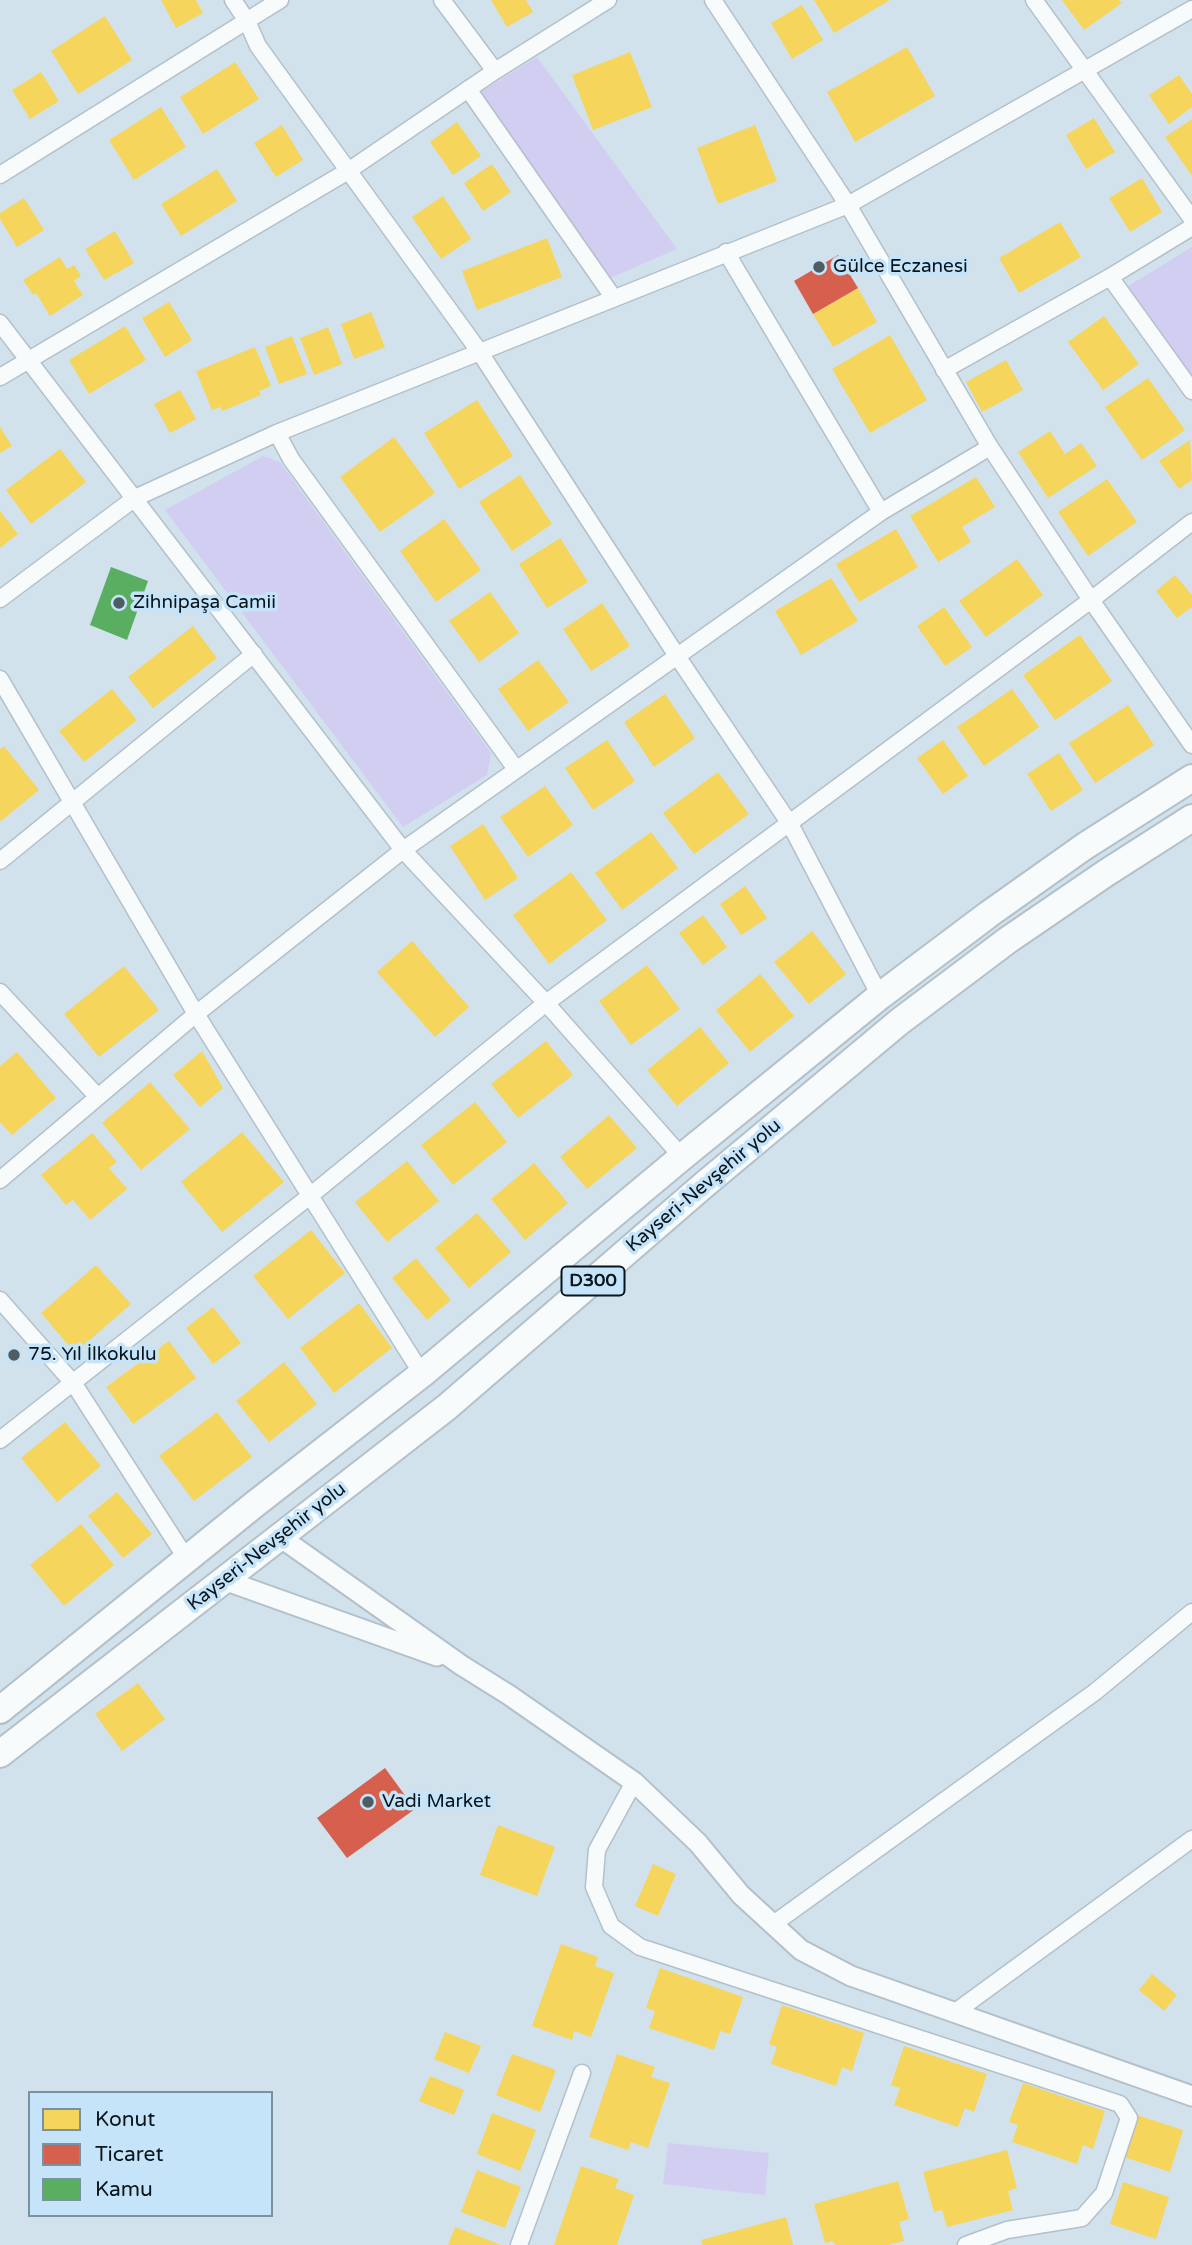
<!DOCTYPE html>
<html>
<head>
<meta charset="utf-8">
<style>
	body { margin:0 }
	#map { position:relative; width:1192px; height:2245px; overflow:hidden; background:#d1e2ed; font-family:"Varela Round",sans-serif }
	canvas { display:block }
	.legend { position:absolute; left:28px; top:2091px; width:245px; height:126px; box-sizing:border-box; background:#c5e4f9; border:2px solid #7a91a0; margin:0; padding:9px 12px; list-style:none; font-size:21px; color:#09141b }
	.legend li { display:flex; align-items:center; gap:14px; height:35px }
	.legend b { width:35px; border:2px solid #7a91a0 }
</style>
</head>
<body>
<div id="map">
<canvas width="1192" height="2245"></canvas>
<ul class="legend">
<li><b style="height:19px;background:#f6d55c"></b>Konut</li>
<li><b style="height:19px;background:#d6604d"></b>Ticaret</li>
<li><b style="height:19px;background:#5aae61"></b>Kamu</li>
</ul>
</div>
<script>
const ctx = document.querySelector('canvas').getContext('2d');
ctx.lineJoin = 'round';
function fill(path, color) {
  ctx.fillStyle = color;
  ctx.fill(path, 'evenodd');
}
function toPath(rows) {
  const path = new Path2D();
  for (const r of rows) {
    path.moveTo(r[0], r[1]);
    for (let i = 2; i < r.length; i += 2) path.lineTo(r[i], r[i + 1]);
  }
  return path;
}
function strokePath(path, color, width, dash) {
  ctx.strokeStyle = color;
  ctx.lineWidth = width;
  ctx.lineCap = dash ? 'butt' : 'round';
  ctx.setLineDash(dash || []);
  ctx.stroke(path);
}
function drawText(font, color, halo, rows, align = 'center') {
  ctx.font = font + ' "Varela Round",sans-serif';
  ctx.lineWidth = 7;
  ctx.setLineDash([]);
  ctx.textBaseline = 'middle';
  ctx.strokeStyle = halo;
  ctx.fillStyle = color;
  for (const [text, x, y, turn = 0] of rows) {
    ctx.save();
    ctx.translate(x, y);
    ctx.rotate((+turn || 0) * Math.PI / 180);
    ctx.textAlign = isNaN(turn) ? turn : align;
    if (halo) ctx.strokeText(text, 0, 0);
    ctx.fillText(text, 0, 0);
    ctx.restore();
  }
}
fill(toPath([
	[537,57,677,249,608,279,479,93],
	[1192,247,1192,379,1125,288],
	[263,456,280,462,491,753,487,775,403,827,165,510],
	[668,2143,769,2153,765,2195,663,2184]
]), '#d1cef2');
fill(toPath([
	[161,0,196,0,203,13,176,28],
	[491,0,526,0,533,12,507,27],
	[814,0,890,0,834,33],
	[1062,0,1119,0,1122,3,1084,30],
	[802,5,823,40,792,59,771,23],
	[105,16,132,60,78,94,51,51],
	[907,47,935,96,855,142,827,92],
	[630,52,652,107,593,130,572,75],
	[235,62,259,99,203,134,180,97],
	[41,72,59,101,30,119,12,90],
	[1179,75,1192,94,1192,107,1169,124,1149,95],
	[161,107,186,147,134,180,109,140],
	[1094,118,1115,152,1086,169,1066,135],
	[1192,119,1192,176,1165,137],
	[457,122,481,156,453,175,430,142],
	[282,125,303,160,276,177,254,143],
	[755,125,777,181,718,204,697,148],
	[492,164,511,192,483,211,464,183],
	[217,169,237,201,181,236,161,204],
	[1142,178,1162,212,1130,232,1109,198],
	[443,196,471,239,441,259,412,217],
	[24,198,44,230,17,247,0,219,0,213],
	[1060,222,1081,257,1019,293,999,258],
	[115,231,134,263,104,280,85,249],
	[547,238,562,277,477,310,462,271],
	[60,257,67,269,74,265,81,276,74,281,83,295,50,316,36,293,33,295,23,280],
	[858,288,877,322,833,347,813,314],
	[169,302,192,340,165,357,142,318],
	[371,312,385,347,354,359,341,324],
	[1104,316,1139,364,1103,390,1068,342],
	[125,326,146,360,89,394,69,360],
	[328,327,342,364,314,375,300,338],
	[890,335,927,400,870,433,832,369],
	[292,336,307,374,279,384,265,347],
	[255,347,271,386,259,391,261,395,222,411,221,407,212,410,196,371],
	[1006,360,1023,390,982,412,966,382],
	[1148,378,1185,430,1142,460,1105,407],
	[180,390,196,419,170,433,154,404],
	[477,400,513,456,459,489,424,433],
	[0,427,12,446,0,453],
	[1050,431,1065,454,1081,443,1097,466,1048,498,1018,452],
	[394,437,435,493,380,532,340,477],
	[1190,440,1192,480,1179,489,1159,461],
	[60,449,86,482,31,524,6,490],
	[520,475,552,524,512,551,479,502],
	[976,477,995,507,962,527,971,542,938,562,910,516],
	[1107,479,1137,522,1088,556,1058,512],
	[0,511,18,534,0,548],
	[444,519,481,570,436,602,400,551],
	[896,529,918,567,859,602,836,564],
	[560,538,588,582,547,608,519,564],
	[1017,559,1043,595,986,637,959,601],
	[1175,575,1192,595,1192,607,1177,618,1156,591],
	[831,578,858,621,801,655,775,611],
	[490,592,519,633,479,662,449,621],
	[602,603,630,646,591,671,563,629],
	[944,607,972,647,945,666,917,626],
	[193,626,217,658,153,708,128,677],
	[1080,635,1112,681,1055,720,1023,675],
	[538,660,569,702,528,731,498,689],
	[112,689,137,720,84,762,59,731],
	[1012,689,1039,727,984,766,957,727],
	[665,694,695,738,654,767,624,722],
	[1128,705,1154,745,1095,783,1069,743],
	[607,740,635,781,593,810,565,768],
	[943,740,968,776,943,794,917,758],
	[4,746,39,790,0,822,0,749],
	[1059,753,1083,790,1051,811,1027,774],
	[718,772,749,814,694,854,663,813],
	[545,786,573,825,528,857,500,817],
	[483,824,518,878,485,900,450,846],
	[651,832,678,868,622,910,595,873],
	[571,872,607,920,549,964,513,915],
	[745,886,767,918,741,935,720,904],
	[703,915,727,947,703,965,679,933],
	[812,931,846,974,809,1004,774,962],
	[412,941,469,1007,435,1037,377,972],
	[647,965,680,1009,631,1045,599,1001],
	[124,966,159,1010,99,1057,64,1014],
	[760,974,794,1016,750,1052,716,1010],
	[700,1027,729,1063,677,1106,647,1070],
	[546,1041,573,1075,518,1118,491,1084],
	[202,1051,223,1088,200,1107,173,1075],
	[17,1052,56,1098,12,1135,0,1122,0,1066],
	[150,1082,190,1129,141,1170,102,1123],
	[475,1102,507,1142,453,1185,421,1145],
	[609,1115,637,1148,587,1189,560,1157],
	[242,1132,284,1182,222,1232,181,1182],
	[92,1133,117,1162,109,1168,127,1189,90,1220,73,1200,66,1205,41,1175],
	[407,1161,439,1201,387,1242,355,1202],
	[534,1163,568,1203,525,1240,491,1199],
	[477,1213,511,1252,469,1288,435,1248],
	[311,1230,345,1273,288,1319,253,1276],
	[416,1258,451,1300,427,1320,392,1278],
	[96,1265,131,1304,75,1353,41,1313],
	[359,1303,392,1348,334,1393,300,1348],
	[213,1307,241,1343,213,1364,186,1328],
	[169,1341,196,1378,133,1424,106,1387],
	[284,1362,317,1404,269,1442,236,1401],
	[217,1412,252,1457,194,1501,159,1456],
	[65,1422,101,1466,57,1502,21,1458],
	[117,1492,152,1534,123,1558,88,1516],
	[81,1524,114,1565,64,1606,30,1565],
	[138,1683,165,1719,122,1751,95,1714],
	[498,1825,555,1847,537,1896,480,1875],
	[653,1864,676,1874,658,1916,635,1906],
	[561,1944,598,1957,595,1966,614,1973,591,2037,574,2031,572,2040,532,2026],
	[660,1968,743,1997,730,2034,720,2031,714,2050,649,2028,655,2011,646,2008],
	[1152,1974,1177,1995,1164,2011,1139,1990],
	[782,2005,864,2033,852,2071,842,2067,836,2086,771,2064,777,2047,769,2044],
	[445,2032,481,2046,469,2073,434,2059],
	[904,2046,987,2074,974,2112,965,2108,958,2127,894,2105,900,2088,891,2085],
	[512,2054,556,2070,540,2112,496,2095],
	[617,2054,655,2067,651,2077,670,2083,648,2148,631,2142,628,2150,589,2137],
	[430,2076,464,2090,454,2115,419,2101],
	[1023,2083,1105,2111,1093,2149,1083,2145,1077,2164,1012,2142,1018,2125,1009,2122],
	[492,2113,536,2130,520,2171,477,2154],
	[1137,2115,1183,2130,1170,2172,1124,2157],
	[1007,2150,1017,2188,1008,2191,1013,2210,947,2227,942,2210,934,2212,923,2172],
	[581,2166,619,2179,615,2188,634,2195,617,2245,554,2245],
	[477,2170,521,2187,505,2228,461,2212],
	[898,2181,909,2219,899,2222,904,2241,888,2245,835,2245,833,2241,825,2243,814,2204],
	[1123,2182,1169,2197,1156,2239,1110,2224],
	[786,2217,793,2245,703,2245,701,2240],
	[455,2227,501,2245,448,2245]
]), '#f6d55c');
fill(toPath([
	[838,255,858,288,813,314,794,281],
	[385,1768,415,1809,347,1858,317,1818]
]), '#d6604d');
fill(toPath([
	[111,567,148,581,127,640,90,625]
]), '#5aae61');
const minor = toPath([
	[233,0,247,21,258,46,479,351,677,656,790,824,880,996],
	[442,0,495,71],
	[713,0,848,205,990,447,1091,600,1192,745],
	[1034,0,1192,219],
	[468,89,613,297],
	[0,175,280,0],
	[726,252,881,512],
	[1110,277,1192,391],
	[0,323,403,850,546,1003,682,1157],
	[944,370,1110,277,1192,227],
	[0,377,348,171,495,71,608,0],
	[277,433,291,459,516,769],
	[0,599,135,498,277,433,848,205,1192,9],
	[0,679,196,1014,422,1374],
	[0,861,254,654],
	[0,992,98,1097],
	[0,1180,196,1014,403,850,881,512,990,447],
	[0,1300,74,1384,186,1558],
	[0,1440,311,1195,546,1003,1091,600,1192,522],
	[634,1782,597,1850,594,1887,611,1926,640,1947,1120,2104,1129,2118,1104,2193,1082,2218,1007,2230,966,2245],
	[772,1925,1095,1692,1192,1612],
	[954,2013,1192,1839],
	[519,2245,582,2073]
]);
const tertiary = toPath([
	[280,1537,461,1665,509,1695,634,1782,698,1843,741,1895,801,1950,851,1976,1192,2096],
	[224,1580,437,1656]
]);
const trunk = toPath([
	[0,1710,255,1504,422,1374,682,1157,880,996,989,914,1085,846,1192,778],
	[0,1754,447,1407,705,1184,899,1022,1008,940,1106,873,1192,818]
]);
strokePath(minor, '#b3c0c9', 19);
strokePath(tertiary, '#b3c0c9', 23);
strokePath(trunk, '#b3c0c9', 30);
strokePath(minor, '#f8fbfc', 16);
strokePath(tertiary, '#f8fbfc', 19);
strokePath(trunk, '#f8fbfc', 26);
for (const [x, y, r, color] of [
	[819,267,7,"#4f5c64"],
	[119,603,7,"#4f5c64"],
	[14,1355,7,"#4f5c64"],
	[368,1802,7,"#4f5c64"]
]) {
  const dot = new Path2D();
  dot.arc(x, y, r, 0, 2 * Math.PI);
  ctx.fillStyle = color;
  ctx.fill(dot);
  strokePath(dot, '#c5e4f9', 2.5);
}
for (const [x, y, w] of [
	[593,1281,63]
]) {
  const box = new Path2D();
  box.roundRect(x - w / 2, y - 14.5, w, 29, 5);
  ctx.fillStyle = '#c5e4f9';
  ctx.fill(box);
  strokePath(box, '#09141b', 2);
}
drawText('bold 18px', '#09141b', null, [
	["D300",593,1281]
]);
drawText('19px', '#09141b', '#c5e4f9', [
	["Gülce Eczanesi",833,267],
	["Zihnipaşa Camii",133,603],
	["75. Yıl İlkokulu",28,1355],
	["Vadi Market",382,1802]
], 'left');
drawText('19px', '#09141b', '#c5e4f9', [
	["Kayseri-Nevşehir yolu",704,1186,-40],
	["Kayseri-Nevşehir yolu",267,1547,-38]
]);
</script>
</body>
</html>
